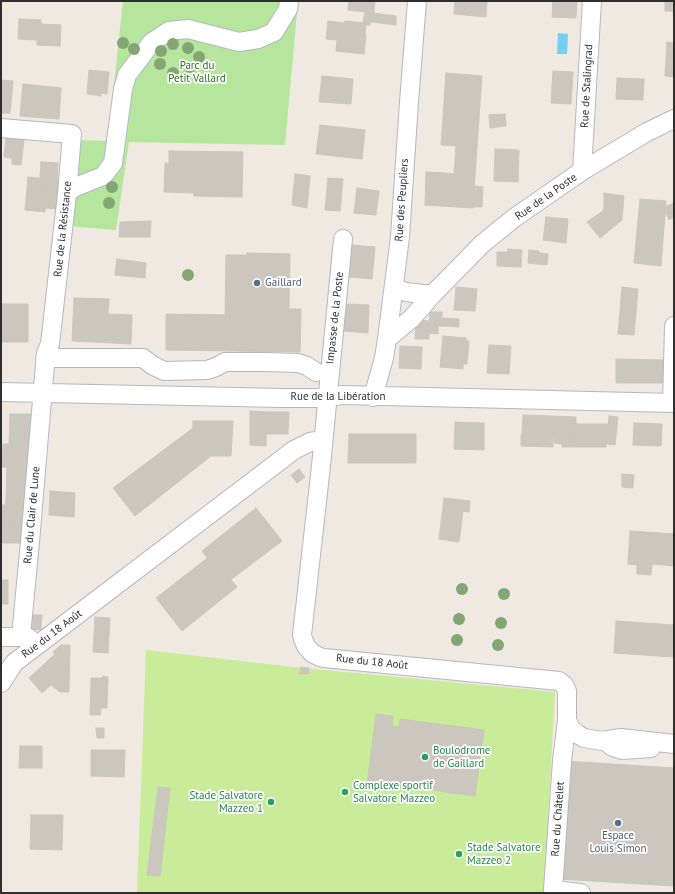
<!DOCTYPE html>
<html>
<head>
<meta charset="utf-8">
<style>
	body { margin:0 }
	#map { position:relative; width:675px; height:894px; overflow:hidden; background:#efe9e1; font-family:"PT Sans",sans-serif }
	canvas { display:block }
	.frame { position:absolute; inset:0; border:2px solid #2e2e2e; pointer-events:none }
</style>
</head>
<body>
<div id="map">
<canvas width="675" height="894"></canvas>
<div class="frame"></div>
</div>
<script>
const ctx = document.querySelector('canvas').getContext('2d');
ctx.lineJoin = 'round';
function fill(path, color) {
  ctx.fillStyle = color;
  ctx.fill(path, 'evenodd');
}
function toPath(rows) {
  const path = new Path2D();
  for (const r of rows) {
    path.moveTo(r[0], r[1]);
    for (let i = 2; i < r.length; i += 2) path.lineTo(r[i], r[i + 1]);
  }
  return path;
}
function strokePath(path, color, width, dash) {
  ctx.strokeStyle = color;
  ctx.lineWidth = width;
  ctx.lineCap = dash ? 'butt' : 'round';
  ctx.setLineDash(dash || []);
  ctx.stroke(path);
}
function drawText(font, color, halo, rows, align = 'center') {
  ctx.font = font + ' "PT Sans",sans-serif';
  ctx.lineWidth = 3.5;
  ctx.setLineDash([]);
  ctx.textBaseline = 'middle';
  ctx.strokeStyle = halo;
  ctx.fillStyle = color;
  for (const [text, x, y, turn = 0] of rows) {
    ctx.save();
    ctx.translate(x, y);
    ctx.rotate((+turn || 0) * Math.PI / 180);
    ctx.textAlign = isNaN(turn) ? turn : align;
    if (halo) ctx.strokeText(text, 0, 0);
    ctx.fillText(text, 0, 0);
    ctx.restore();
  }
}
fill(toPath([
	[123,1,298,1,285,145,129,142,116,230,68,226,78,140,108,141]
]), '#b6e59e');
fill(toPath([
	[146,650,293,667,555,692,544,892,547,893,137,893]
]), '#c9ec9a');
fill(toPath([
	[558,33,568,34,567,54,557,54]
]), '#75cff0');
const building = toPath([
	[349,1,375,1,374,13,348,10,349,1],
	[455,1,487,1,486,17,454,14,455,1],
	[553,1,577,1,576,18,552,17,553,1],
	[665,1,674,1,674,11,665,11,665,1],
	[365,12,396,16,396,25,371,22,370,25,365,25,366,23,363,23,365,12],
	[19,19,41,20,41,24,61,25,60,46,37,45,37,40,18,39,19,19],
	[328,21,344,23,345,21,366,23,365,35,366,35,364,54,336,51,337,40,326,39,328,21],
	[667,42,674,43,674,77,665,76,667,42],
	[89,70,109,72,107,94,101,93,101,96,87,94,89,70],
	[553,71,573,72,571,104,551,103,553,71],
	[446,73,482,76,477,147,441,145,446,73],
	[322,76,353,79,351,104,319,102,322,76],
	[617,78,644,79,643,100,616,99,617,78],
	[1,80,13,81,10,113,1,113,1,80],
	[23,84,61,88,59,119,20,116,23,84],
	[505,114,506,126,490,128,489,115,505,114],
	[320,125,365,130,362,159,316,154,320,125],
	[6,138,24,140,21,165,12,164,12,158,4,157,6,138],
	[456,146,477,147,475,175,454,174,456,146],
	[495,149,519,150,518,182,494,181,495,149],
	[169,151,243,152,242,197,194,196,194,193,164,192,165,163,169,163,169,151],
	[41,162,58,163,57,181,48,180,48,179,40,178,41,162],
	[426,172,475,175,473,208,425,205,426,172],
	[295,174,310,176,307,208,292,205,295,174],
	[28,177,48,179,45,212,25,210,28,177],
	[328,178,343,179,340,211,325,210,328,178],
	[48,180,63,181,58,209,45,208,48,180],
	[475,186,483,187,482,207,473,207,475,186],
	[357,188,379,191,376,215,354,213,357,188],
	[604,193,624,196,622,220,600,238,587,222,604,210,604,193],
	[640,199,666,201,661,266,634,263,640,199],
	[674,203,674,217,669,220,665,211,665,207,674,203],
	[546,217,568,219,566,243,543,240,546,217],
	[151,221,150,237,119,237,120,222,151,221],
	[352,245,375,247,372,279,349,277,352,245],
	[508,249,522,250,521,267,497,266,497,252,508,252,508,249],
	[529,250,539,251,539,253,548,254,547,265,528,263,529,250],
	[247,253,290,254,289,309,301,309,300,352,166,350,166,314,225,315,226,255,247,255,247,253],
	[117,259,146,263,145,278,115,275,117,259],
	[456,287,477,289,475,311,454,310,456,287],
	[622,287,638,289,634,335,618,334,622,287],
	[74,298,109,299,108,314,132,315,131,344,72,341,74,298],
	[1,304,28,304,28,342,1,342,1,304],
	[345,304,369,305,368,333,344,331,345,304],
	[430,312,442,312,442,326,429,326,430,312],
	[442,318,459,319,459,327,442,326,442,318],
	[422,320,429,321,429,339,415,339,416,324,422,320],
	[429,326,438,326,438,334,429,333,429,326],
	[443,336,466,338,466,341,469,341,467,364,463,364,463,369,440,367,443,336],
	[489,345,511,346,509,374,487,373,489,345],
	[400,346,422,347,421,369,399,368,400,346],
	[616,359,664,360,663,383,616,383,616,359],
	[250,411,267,412,266,446,250,445,250,411],
	[267,412,289,412,288,434,266,434,267,412],
	[10,414,31,414,26,527,5,526,7,467,2,467,3,444,9,444,10,414],
	[523,415,576,417,576,424,555,423,554,436,522,435,523,415],
	[609,416,618,417,615,445,607,444,609,416],
	[193,421,233,421,231,456,211,456,135,516,113,488,193,428,193,421],
	[455,422,484,423,484,450,454,449,455,422],
	[555,423,576,424,575,447,562,447,562,444,554,443,555,423],
	[634,423,662,424,661,446,633,445,634,423],
	[576,424,609,424,606,447,575,447,576,424],
	[349,434,416,434,416,463,348,463,349,434],
	[521,435,553,436,553,447,521,446,521,435],
	[299,469,305,477,297,483,291,475,299,469],
	[622,474,634,475,633,488,622,487,622,474],
	[50,491,75,493,74,517,49,515,50,491],
	[444,498,470,501,469,512,463,511,459,542,439,539,444,498],
	[1,505,6,505,5,526,1,526,1,505],
	[256,508,282,541,229,581,210,556,207,558,202,551,256,508],
	[1,526,21,527,20,543,1,543,1,526],
	[630,531,674,534,674,566,652,564,651,575,637,574,637,565,628,564,630,531],
	[210,556,229,581,231,580,237,587,182,631,156,598,210,556],
	[1,580,8,580,8,604,1,604,1,580],
	[28,615,42,615,41,630,27,629,28,615],
	[95,617,110,618,108,653,93,652,95,617],
	[616,621,674,625,673,657,614,653,616,621],
	[61,645,70,645,69,692,60,692,51,685,42,693,29,678,55,654,53,652,61,645],
	[301,667,309,668,308,674,300,674,301,667],
	[103,676,108,677,107,708,101,708,100,715,90,715,91,678,103,678,103,676],
	[376,714,393,716,392,726,399,727,400,719,484,730,475,796,424,789,424,786,416,785,415,790,367,784,376,714],
	[96,728,104,728,104,738,97,738,96,728],
	[20,746,42,746,42,768,19,768,20,746],
	[91,750,125,750,124,777,91,776,91,750],
	[566,761,674,768,674,886,559,879,566,761],
	[158,787,170,788,160,876,147,875,158,787],
	[31,815,63,815,62,850,30,849,31,815]
]);
fill(building, '#cbc7bf');
strokePath(building, '#cbc5ba', 1);
const minor = toPath([
	[1,128,72,134,67,194,50,344,46,353,30,542,21,636],
	[582,171,592,1],
	[67,194,73,188,103,176,113,163,123,89,127,75,152,42,169,31,188,29,239,42,258,39,274,32,288,9,289,1],
	[343,239,321,466,302,635,303,639,306,646,312,653,320,657,324,658,559,681,564,685,567,691,567,720,571,729,577,734,584,738,602,741,621,738,674,744],
	[394,288,406,292,432,295],
	[387,339,412,318,432,295,482,244,514,218,582,171,647,132,674,119],
	[45,358,143,358,152,365,164,371,207,370,216,367,225,362,265,362,298,363,307,366,316,372],
	[1,392,282,398,318,398,343,395,674,403],
	[373,397,384,358,387,339,400,237,409,102,417,1],
	[672,403,674,326],
	[1,637,27,637,31,640],
	[1,683,14,663,23,656,294,450,310,442,323,440],
	[567,720,562,761,553,890,581,893],
	[605,741,613,747,622,750,651,748]
]);
strokePath(minor, '#b4b7c1', 20);
strokePath(minor, '#fff', 18);
ctx.fillStyle = '#84a574';
for (const [x, y] of [
	[123,43],
	[173,44],
	[188,48],
	[134,49],
	[161,51],
	[199,57],
	[160,64],
	[190,67],
	[173,73],
	[112,187],
	[109,203],
	[188,275],
	[462,589],
	[504,594],
	[459,619],
	[501,623],
	[457,640],
	[498,645]
]) {
  ctx.beginPath();
  ctx.arc(x, y, 6, 0, 2 * Math.PI);
  ctx.fill();
}
for (const [x, y, r, color] of [
	[257,283,4,"#5c6f8a"],
	[425,757,4,"#2e9e5b"],
	[345,792,4,"#2e9e5b"],
	[271,802,4,"#2e9e5b"],
	[618,823,4,"#5c6f8a"],
	[459,854,4,"#2e9e5b"]
]) {
  const dot = new Path2D();
  dot.arc(x, y, r, 0, 2 * Math.PI);
  ctx.fillStyle = color;
  ctx.fill(dot);
  strokePath(dot, '#fff', 1.5);
}
drawText('11px', '#2c6e1b', '#fff', [
	["Parc du",197,66],
	["Petit Vallard",197,79]
]);
drawText('11px', '#2e2e2e', '#fff', [
	["Rue de Stalingrad",587,86,-87],
	["Rue de la Poste",546,197,-35],
	["Rue des Peupliers",402,200,-86],
	["Rue de la Résistance",63,229,-84],
	["Impasse de la Poste",335,318,-84],
	["Rue de la Libération",338,397],
	["Rue du Clair de Lune",32,515,-85],
	["Rue du 18 Août",52,634,-37],
	["Rue du 18 Août",372,662,6],
	["Rue du Châtelet",558,819,-86]
]);
drawText('11px', '#4e5e75', '#fff', [
	["Gaillard",265,283],
	["Espace",618,836,"center"],
	["Louis Simon",618,849,"center"]
], 'left');
drawText('11px', '#27864d', '#fff', [
	["Boulodrome",433,751],
	["de Gaillard",433,764],
	["Complexe sportif",353,786],
	["Salvatore Mazzeo",353,799],
	["Stade Salvatore",263,796,"right"],
	["Mazzeo 1",263,809,"right"],
	["Stade Salvatore",467,848],
	["Mazzeo 2",467,861]
], 'left');
</script>
</body>
</html>
